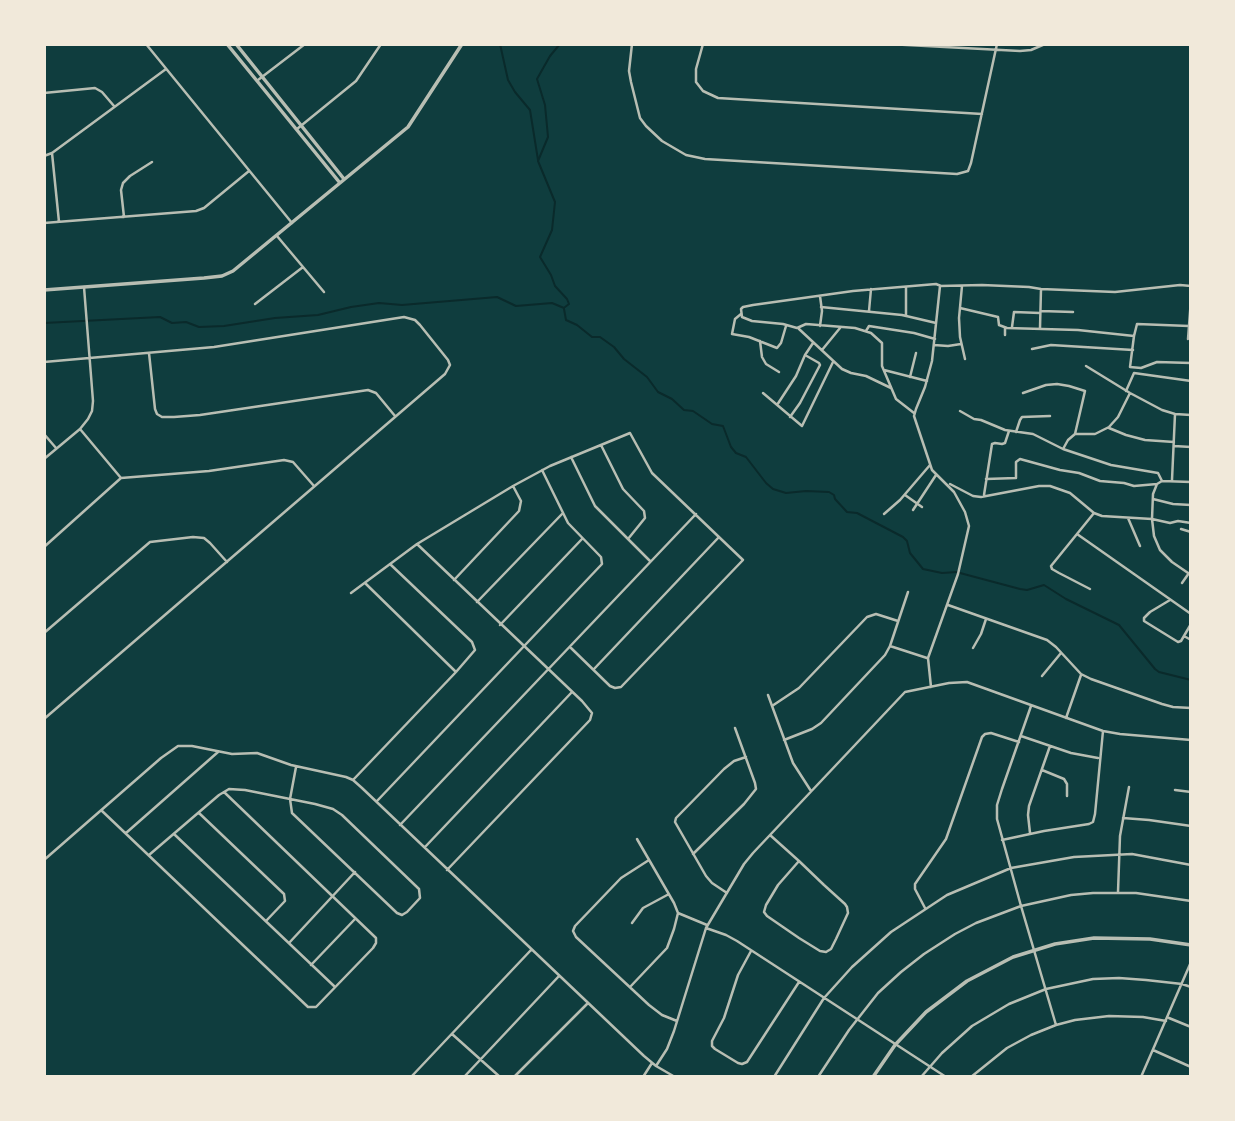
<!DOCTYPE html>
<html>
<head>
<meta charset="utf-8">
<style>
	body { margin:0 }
	#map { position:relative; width:1235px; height:1121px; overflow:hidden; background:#0f3d3e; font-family:"IBM Plex Sans",sans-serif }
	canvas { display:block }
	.frame { position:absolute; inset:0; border:46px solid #f1e9da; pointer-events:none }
</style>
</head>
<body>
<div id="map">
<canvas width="1235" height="1121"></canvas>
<div class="frame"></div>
</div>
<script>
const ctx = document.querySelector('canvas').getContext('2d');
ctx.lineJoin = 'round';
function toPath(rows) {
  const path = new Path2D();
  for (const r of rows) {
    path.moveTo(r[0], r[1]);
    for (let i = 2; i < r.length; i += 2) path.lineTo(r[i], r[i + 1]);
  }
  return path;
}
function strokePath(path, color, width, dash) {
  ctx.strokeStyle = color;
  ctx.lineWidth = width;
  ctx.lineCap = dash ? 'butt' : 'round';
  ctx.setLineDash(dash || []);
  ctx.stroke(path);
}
strokePath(toPath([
	[500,44,508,80,515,92,530,110,538,160],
	[560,44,550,56,537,79,545,105,548,137,538,161,555,202,552,230,540,257,551,275,555,286,567,299,569,304,565,307],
	[564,309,566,320,577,325,592,337,600,337,614,347,624,359,647,377,658,392,672,399,684,410,693,411,712,424,723,426,731,447,736,453,746,457,766,483,773,489,786,493,806,491,829,492,834,495,835,499,847,512,857,513,903,537,907,541,910,553,923,569,942,573,957,572],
	[44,323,160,317,172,323,186,322,199,327,224,326,275,318,318,315,351,307,379,303,402,305,497,297,516,306,552,303,564,308],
	[960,573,1020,589,1027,590,1044,585,1066,599,1119,625,1155,669,1159,672,1191,680]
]), '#0a2a2b', 2);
strokePath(toPath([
	[146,44,292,223],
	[632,44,629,71,631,82,640,118,646,126,662,141,686,155,705,159,957,174,968,171,971,163,997,44],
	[703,44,696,69,696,82,703,91,718,98,982,114],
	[888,44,1020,51,1031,50,1045,44],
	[258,80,305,44],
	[44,93,95,88,102,92,114,106],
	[297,129,356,81,381,44],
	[52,153,59,222],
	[44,156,52,153,166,69],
	[124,217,121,190,123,183,130,176,152,162],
	[44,223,196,211,204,208,249,171],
	[277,236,324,292],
	[962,286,959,318,960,337,965,359],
	[906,288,906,316],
	[255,304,303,267],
	[821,307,902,315,936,323],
	[960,308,998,317,999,325,1007,328,1078,330,1134,336,1137,324,1189,326],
	[869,311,871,289],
	[1041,311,1073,312],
	[741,314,735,319,732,334,749,337,777,348,781,343,786,326],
	[820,326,822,311,820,296],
	[1012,327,1014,312,1040,313],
	[1005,328,1005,335],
	[1040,328,1041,289],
	[799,329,842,369,851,373,866,376,891,388],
	[866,331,869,326,914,333,935,339],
	[1134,336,1130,367,1141,368,1157,362,1191,363],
	[1188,339,1191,299],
	[760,341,762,357,766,364,779,372],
	[934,345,948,346,961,344],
	[1032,349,1051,345,1133,350],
	[822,350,840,328],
	[149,353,155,409,157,414,162,417,174,417,200,415,368,390,376,393,395,416],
	[44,362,214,347,404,317,415,320,420,325,448,360,450,365,445,374,44,719],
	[1086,366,1130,393,1162,410,1175,414,1191,415],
	[884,370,927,381],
	[910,377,916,353],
	[1126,391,1134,373,1191,381],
	[763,393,802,426,833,362],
	[1023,393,1046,385,1057,384,1069,386,1085,391,1075,434,1068,440,1063,449],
	[777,405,796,376,805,355,813,343],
	[960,411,974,419,981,420,1005,430,1033,434,1063,449,1111,465,1158,473,1162,481],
	[914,413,896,399,882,366,882,343,871,333,855,328,806,324,797,328,783,324,752,321,742,317,741,309,743,307,753,305,853,291,936,284,941,286],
	[790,417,800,403,820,365,819,363,805,355],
	[1109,428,1126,435,1145,440,1174,442],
	[80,429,121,478],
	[1016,432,1020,420,1022,417,1050,416],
	[44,434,56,448],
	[1075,434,1095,434,1109,427,1118,417,1130,393],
	[601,445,623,489,644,511,645,518,628,539],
	[1174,446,1191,447],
	[571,457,595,506,650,561],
	[44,459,80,429,88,419,92,411,93,401,84,287],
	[121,478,209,471,284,460,293,462,314,486],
	[986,479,1016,478,1016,462,1020,459,1060,470,1079,473,1100,481,1124,483,1134,486,1157,484],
	[1172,480,1175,414],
	[1191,482,1162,481,1157,484,1153,494,1152,519,1154,536,1160,550,1172,562,1191,575],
	[950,484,973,496,981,497,1039,486,1050,486,1070,493,1094,513,1102,516,1152,519,1170,523,1178,521,1191,523],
	[905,495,922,507],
	[984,495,992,444,995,443,1002,444,1005,443,1009,431],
	[1153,499,1173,504,1191,505],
	[913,510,936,475],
	[884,514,900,500,930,465],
	[1128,518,1140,546],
	[1181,529,1191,532],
	[1077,534,1191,614],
	[417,544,582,701,592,713,590,720,447,870],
	[44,547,121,478],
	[454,580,519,511,521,501,513,486],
	[365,583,456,672],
	[1182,583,1189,573],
	[1090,589,1059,573,1052,569,1051,566,1094,513],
	[351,593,417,544,513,486,550,466,630,433,652,473,743,560,621,687,615,688,610,686,570,647],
	[1170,600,1150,612,1144,618,1144,621,1178,642,1181,641,1191,624],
	[477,602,562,514],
	[948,605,1047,640,1056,647,1081,674,1091,679,1162,704,1173,707,1191,708],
	[500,625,582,539],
	[44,633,150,542,193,537,204,538,210,543,227,562],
	[1184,636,1191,640],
	[890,646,927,658],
	[973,648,981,634,986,619],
	[1191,667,1191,666],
	[594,669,719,537],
	[1042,676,1061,653],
	[931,687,928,658,958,574,969,526,965,512,954,492,932,470,914,416,916,409,925,387,932,361,940,286,982,285,1029,287,1041,289,1115,292,1180,285,1191,286],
	[768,695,793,763,811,791],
	[772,706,799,688,867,617,876,614,898,621],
	[1031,706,1002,789,997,805,997,819,1021,906,1056,1025],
	[1066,718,1081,675],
	[1021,736,1071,753,1098,758],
	[784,740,812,729,821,723,885,655,890,646,908,592],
	[1042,770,1064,779,1067,784,1067,796],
	[353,780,456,672,475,650,472,642,390,564],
	[1175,790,1191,792],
	[377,801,602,564,601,557,568,523,542,470],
	[101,810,308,1007,316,1007,373,948,376,943,376,938,224,792],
	[199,813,284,894,285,901,266,921],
	[1123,818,1149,820,1191,826],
	[400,825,696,514],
	[126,833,218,752],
	[1030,833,1028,815,1029,806,1050,746],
	[174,834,334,986],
	[770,835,799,861,824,885,845,904,847,907,848,913,836,939,831,949,826,952,820,951,799,938,767,916,764,912,766,905,778,885,799,861],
	[1002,840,1044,831,1089,824,1093,822,1095,814,1103,731],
	[425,847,572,692],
	[693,854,744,804,756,789,755,783,735,728],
	[149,855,219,795,229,789,245,790,315,804,333,809,342,815,419,889,420,898,407,912,402,915,397,913,292,813,290,799,296,767],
	[44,860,161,758,178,746,192,746,232,754,257,753,291,765,346,777,353,780,362,788,644,1056,656,1066,675,1077],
	[649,860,621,878,575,926,573,931,576,937,649,1005,662,1015,677,1021],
	[1118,892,1120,836,1129,787],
	[727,893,712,883,706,876,675,822,676,818,724,769,734,761,746,757],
	[925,908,915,889,915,884,946,839,982,737,985,734,991,733,1019,742],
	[678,913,707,925],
	[632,923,643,908,669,894],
	[706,928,726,935,737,941,946,1077],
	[289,943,355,872],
	[751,951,738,975,724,1018,712,1041,712,1046,715,1049,738,1063,742,1064,747,1062,799,982],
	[311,965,355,919],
	[630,987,667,948,674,929,678,913,674,903,637,839],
	[1169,1018,1191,1027],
	[452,1034,500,1077],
	[1153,1050,1191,1067],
	[656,1066,667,1049,674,1031,706,928,744,864,753,853,905,692,949,683,967,682,1103,731,1120,734,1191,740],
	[411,1077,531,950],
	[464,1077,559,976],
	[514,1077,588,1003],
	[643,1077,652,1063],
	[774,1077,824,998,852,967,891,932,947,895,1011,868,1074,857,1132,854,1191,865],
	[818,1077,849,1030,878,993,901,972,924,954,955,934,976,923,1021,906,1071,895,1093,893,1136,893,1191,901],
	[921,1077,942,1053,972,1026,1009,1004,1046,989,1093,979,1119,978,1146,980,1182,984,1191,987],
	[971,1077,1007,1048,1031,1035,1056,1025,1075,1020,1109,1016,1143,1017,1166,1021],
	[1141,1077,1191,962]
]), '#b8beb3', 2.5);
strokePath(toPath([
	[227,44,340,183],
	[236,44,344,179],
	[44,290,204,278,222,276,233,271,408,127,462,44],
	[873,1077,895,1045,926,1012,967,981,1013,957,1055,944,1094,938,1150,939,1191,945]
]), '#b8beb3', 3.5);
</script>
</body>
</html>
